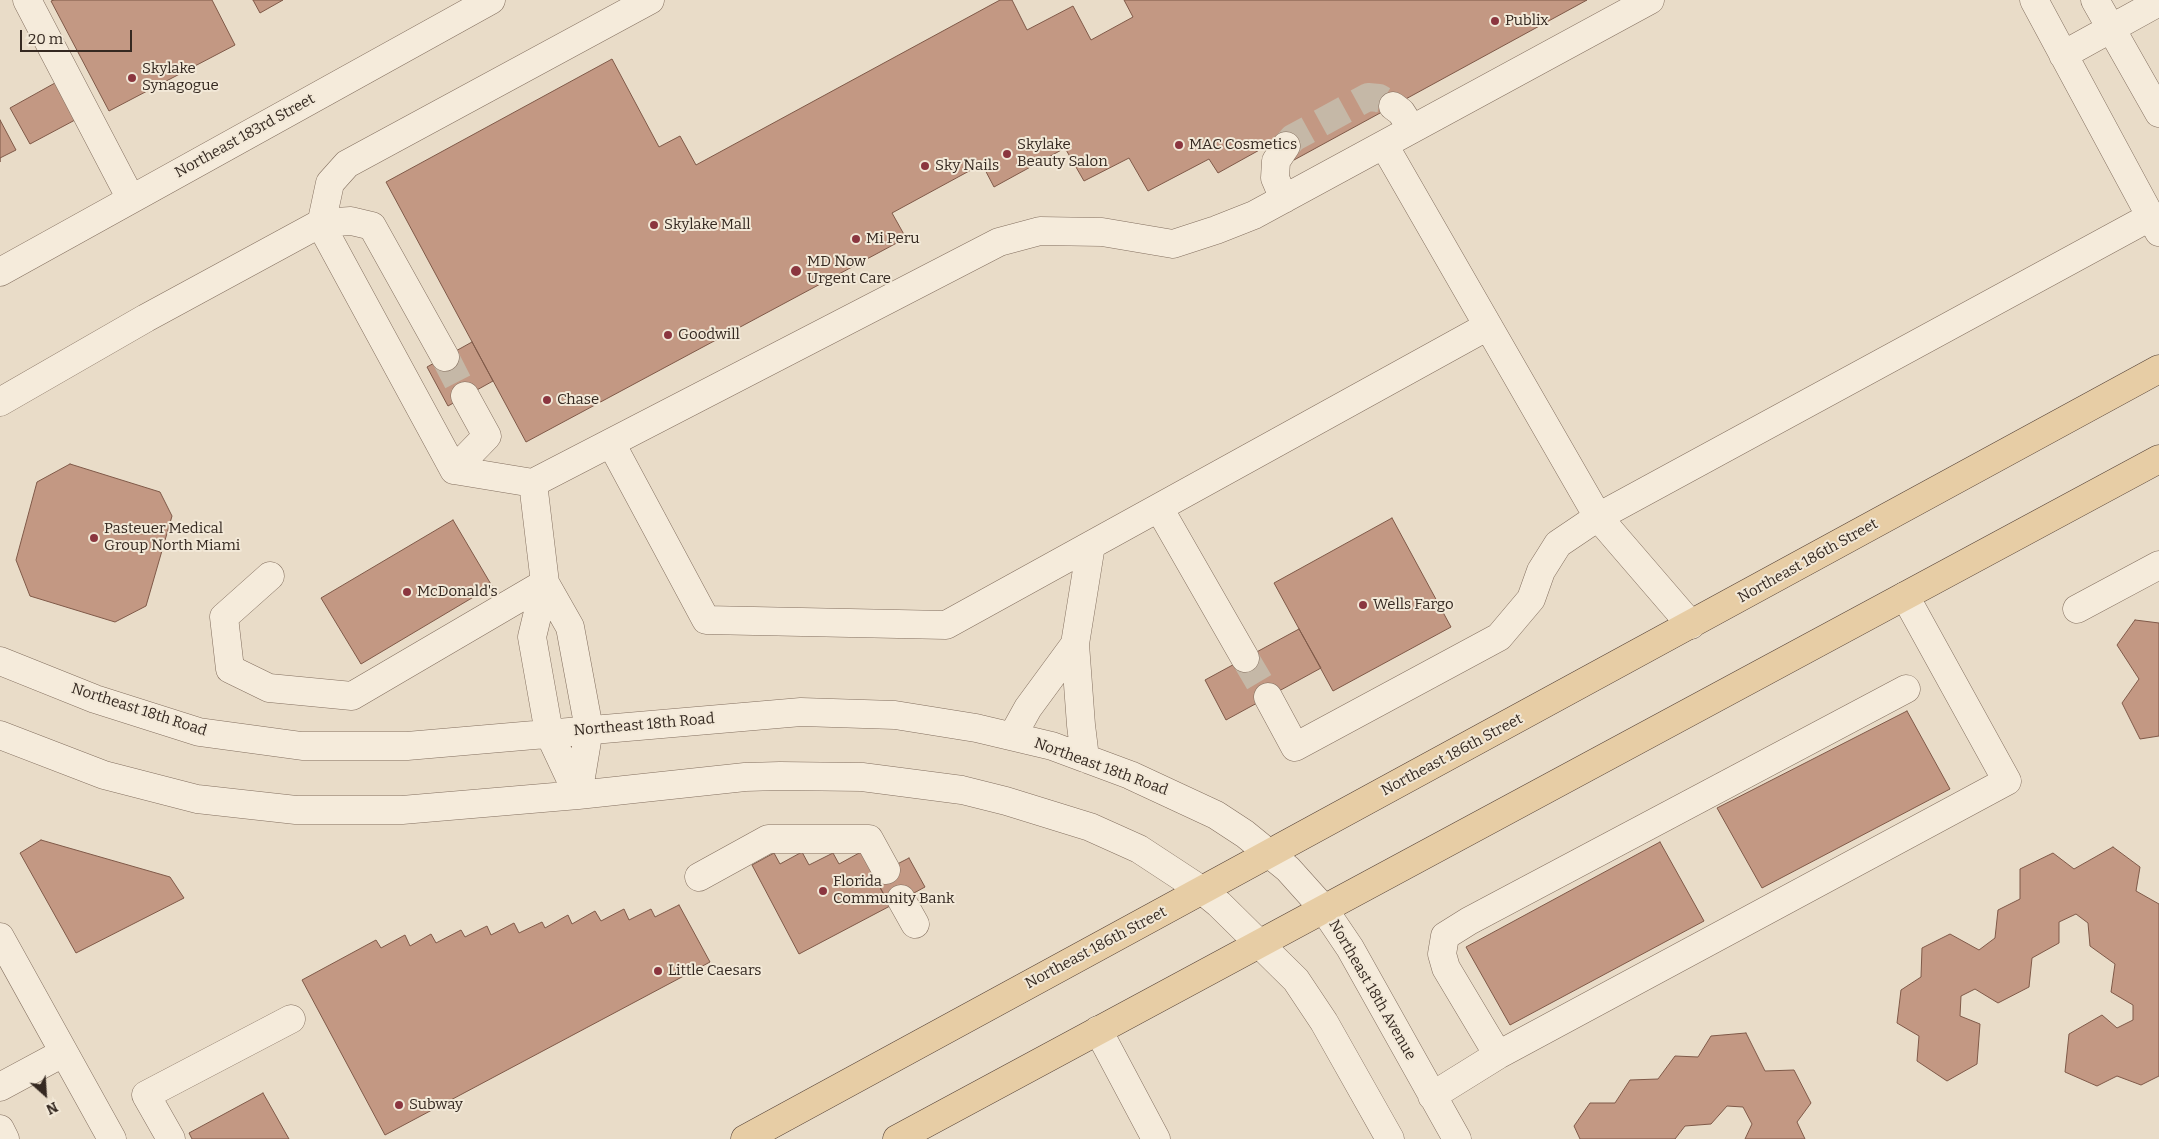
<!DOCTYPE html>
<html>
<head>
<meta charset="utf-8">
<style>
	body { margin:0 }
	#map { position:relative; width:2159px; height:1139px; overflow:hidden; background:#e9dcc8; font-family:Bitter,serif }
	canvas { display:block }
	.north { position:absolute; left:20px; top:1069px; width:50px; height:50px; -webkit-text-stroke:4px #f2e8d7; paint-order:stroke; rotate:154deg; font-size:14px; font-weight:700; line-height:20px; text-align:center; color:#352921 }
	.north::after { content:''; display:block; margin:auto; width:18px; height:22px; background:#352921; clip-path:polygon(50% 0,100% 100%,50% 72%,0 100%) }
	.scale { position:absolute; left:20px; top:30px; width:112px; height:22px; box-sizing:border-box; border:2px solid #352921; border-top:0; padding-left:6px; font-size:15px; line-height:18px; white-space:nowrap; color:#352921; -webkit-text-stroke:4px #f2e8d7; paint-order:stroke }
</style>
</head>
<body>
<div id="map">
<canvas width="2159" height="1139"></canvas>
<div class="north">N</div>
<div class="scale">20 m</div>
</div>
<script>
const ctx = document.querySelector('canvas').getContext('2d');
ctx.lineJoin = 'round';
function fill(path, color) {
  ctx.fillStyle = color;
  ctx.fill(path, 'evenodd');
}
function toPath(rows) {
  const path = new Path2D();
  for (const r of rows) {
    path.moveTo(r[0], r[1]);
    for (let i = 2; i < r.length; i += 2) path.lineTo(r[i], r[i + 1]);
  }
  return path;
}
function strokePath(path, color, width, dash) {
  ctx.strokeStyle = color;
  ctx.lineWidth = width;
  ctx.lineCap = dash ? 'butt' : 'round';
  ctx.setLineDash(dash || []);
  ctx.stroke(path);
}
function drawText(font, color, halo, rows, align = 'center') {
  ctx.font = font + ' Bitter,serif';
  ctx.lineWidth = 4;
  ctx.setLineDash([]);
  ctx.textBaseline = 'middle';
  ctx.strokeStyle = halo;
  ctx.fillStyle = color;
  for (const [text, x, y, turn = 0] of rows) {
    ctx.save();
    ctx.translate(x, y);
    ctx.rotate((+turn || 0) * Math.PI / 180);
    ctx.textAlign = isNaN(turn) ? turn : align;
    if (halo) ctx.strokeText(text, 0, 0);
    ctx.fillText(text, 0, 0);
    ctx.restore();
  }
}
const building = toPath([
	[54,0,212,0,235,45,109,111,51,1,54,0],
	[253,0,283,0,260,13,253,0],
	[1000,0,1012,0,1027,30,1073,6,1091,40,1133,17,1124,0,1587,0,1294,160,1281,138,1218,173,1209,159,1148,191,1129,158,1084,181,1065,148,994,187,982,164,892,213,906,238,526,442,386,182,612,59,659,147,680,136,696,165,1000,0],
	[55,83,75,120,30,144,10,108,55,83],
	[0,120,16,150,0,158,0,162,0,120],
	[472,342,493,381,448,406,427,367,472,342],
	[70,464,160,492,172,516,146,606,115,622,30,596,16,560,37,482,70,464],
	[1392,518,1451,627,1333,691,1274,583,1392,518],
	[453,520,492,586,361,664,321,598,453,520],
	[2135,620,2159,623,2159,736,2140,739,2122,703,2139,679,2117,645,2135,620],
	[1299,629,1321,668,1226,720,1205,680,1299,629],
	[1907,711,1950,789,1762,888,1717,808,1907,711],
	[41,840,170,877,184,898,76,953,20,853,41,840],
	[1660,842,1704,921,1510,1025,1466,947,1660,842],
	[2113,847,2140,867,2136,891,2159,904,2159,1076,2141,1085,2117,1076,2097,1086,2065,1072,2069,1034,2102,1015,2117,1028,2133,1020,2133,1005,2111,992,2115,964,2090,946,2088,923,2076,914,2059,922,2059,943,2032,958,2029,987,1998,1003,1975,989,1961,996,1960,1016,1980,1024,1977,1064,1947,1081,1917,1061,1919,1036,1897,1023,1901,990,1921,977,1922,948,1950,934,1979,950,1995,938,1998,910,2020,899,2020,869,2053,853,2074,869,2113,847],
	[802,852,809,865,833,853,839,864,861,852,890,906,799,954,752,865,774,853,780,864,802,852],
	[909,858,925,887,890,906,874,876,909,858],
	[679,905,710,962,385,1135,302,980,376,940,381,948,405,935,410,946,431,934,436,943,461,930,465,937,487,926,491,935,514,923,519,933,542,922,545,928,568,915,572,924,595,911,601,921,624,909,629,920,651,909,655,917,679,905],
	[1746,1033,1765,1071,1794,1070,1811,1103,1797,1122,1805,1139,1745,1139,1752,1124,1743,1107,1727,1106,1711,1124,1685,1126,1675,1139,1580,1139,1574,1126,1590,1103,1615,1103,1630,1080,1658,1079,1675,1056,1698,1057,1711,1036,1746,1033],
	[263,1093,289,1139,192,1139,189,1133,263,1093]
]);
fill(building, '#c39883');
strokePath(building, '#7f5948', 1);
strokePath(toPath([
	[1286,146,1293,138,1368,97,1379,98,1393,106],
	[445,357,465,396],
	[1245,658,1268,697]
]), '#c5b8a7', 28, [28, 14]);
const minor = toPath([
	[27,0,131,199],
	[2034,0,2159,232],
	[2095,0,2159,113],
	[2063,55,2159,2],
	[1393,106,1401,112,1412,129],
	[1384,145,1598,517,1691,625],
	[1284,199,1275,178,1276,161,1286,146],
	[0,272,491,0],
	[0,402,146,318,321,223,351,221,372,226,445,357],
	[611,443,706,620,946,625,1488,326],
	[454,470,533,483,999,242,1040,231,1102,232,1173,244,1216,230,1254,215,1650,0],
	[454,470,321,225,330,183,347,164,650,0],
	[454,470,487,436,465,396],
	[533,483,545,583,532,637,549,733,578,795],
	[1159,508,1245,658],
	[270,576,224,617,230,669,269,688,352,696,545,583],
	[545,583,570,627,589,729,578,795],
	[1905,596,2007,781,1498,1055,1446,968,1442,954,1445,936,1469,921,1906,689],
	[2077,609,2159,565],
	[0,661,95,699,199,732,302,746,407,746,801,712,895,715,976,728,1052,746,1130,775,1216,815,1245,834,1288,869,1323,908,1350,948,1457,1139],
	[1268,697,1295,747,1499,637,1531,599,1541,571,1558,544,1598,517,2150,217],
	[0,735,104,775,197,799,296,810,402,810,578,795,745,777,780,776,862,777,962,790,1006,801,1090,827,1139,849,1203,891,1219,904,1296,980,1324,1022,1390,1139],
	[1013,735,1028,708,1075,644],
	[1085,758,1081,725,1075,644,1091,545],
	[699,877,768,839,869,839,886,870],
	[901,899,915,924],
	[0,937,112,1139],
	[1098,1030,1156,1139],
	[0,1087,63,1053],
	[1432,1096,1498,1055],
	[0,1129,5,1139],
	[171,1139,146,1095,291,1019]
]);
const major = toPath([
	[745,1139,2159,369],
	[897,1139,2159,459]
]);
strokePath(minor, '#836f5f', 29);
strokePath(major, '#523e33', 29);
strokePath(minor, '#f5ebdb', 28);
strokePath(major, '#e7cda5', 28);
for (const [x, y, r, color] of [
	[1495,21,5,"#8b363f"],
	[132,78,5,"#8b363f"],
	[1179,145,5,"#8b363f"],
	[1007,154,5,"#8b363f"],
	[925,166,5,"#8b363f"],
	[654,225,5,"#8b363f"],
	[856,239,5,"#8b363f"],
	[796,271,6,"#8b363f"],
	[668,335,5,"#8b363f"],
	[547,400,5,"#8b363f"],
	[94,538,5,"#8b363f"],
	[407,592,5,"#8b363f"],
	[1363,605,5,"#8b363f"],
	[823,891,5,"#8b363f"],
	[658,971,5,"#8b363f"],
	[399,1105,5,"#8b363f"]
]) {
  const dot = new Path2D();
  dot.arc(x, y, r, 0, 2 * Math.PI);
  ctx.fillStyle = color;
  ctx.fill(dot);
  strokePath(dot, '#f2e8d7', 2);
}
drawText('15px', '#352921', '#f2e8d7', [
	["Publix",1505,21],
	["Skylake",142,69],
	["Synagogue",142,86],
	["Skylake",1017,145],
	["Beauty Salon",1017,162],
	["MAC Cosmetics",1189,145],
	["Sky Nails",935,166],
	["Skylake Mall",664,225],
	["Mi Peru",866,239],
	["MD Now",807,262],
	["Urgent Care",807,279],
	["Goodwill",678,335],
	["Chase",557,400],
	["Pasteuer Medical",104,529],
	["Group North Miami",104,546],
	["McDonald's",417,592],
	["Wells Fargo",1373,605],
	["Florida",833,882],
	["Community Bank",833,899],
	["Little Caesars",668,971],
	["Subway",409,1105]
], 'left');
drawText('15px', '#352921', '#f2e8d7', [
	["Northeast 183rd Street",245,136,-29],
	["Northeast 186th Street",1808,561,-29],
	["Northeast 18th Road",139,710,18],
	["Northeast 18th Road",644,725,-5],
	["Northeast 186th Street",1452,755,-28],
	["Northeast 18th Road",1101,767,20],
	["Northeast 186th Street",1096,948,-28],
	["Northeast 18th Avenue",1372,990,60]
]);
</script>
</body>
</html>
